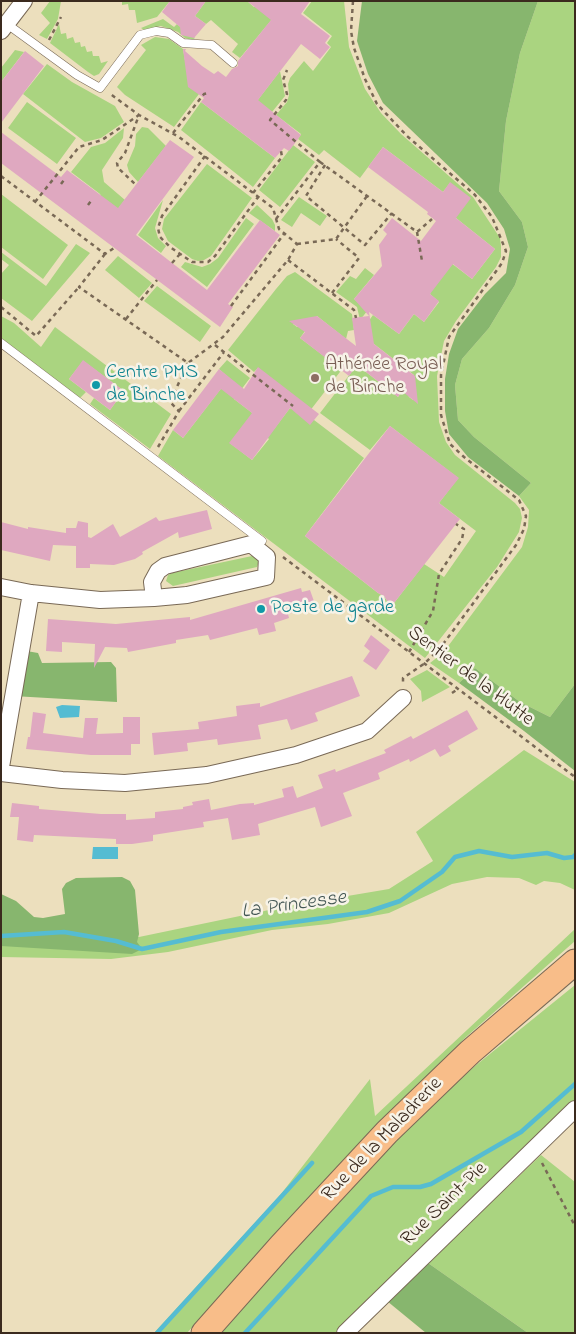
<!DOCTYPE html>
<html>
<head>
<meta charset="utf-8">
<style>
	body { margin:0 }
	#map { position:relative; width:576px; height:1334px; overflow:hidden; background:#ecdfbd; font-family:"Indie Flower",sans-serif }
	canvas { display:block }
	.frame { position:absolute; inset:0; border:2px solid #3b2a1e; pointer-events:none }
</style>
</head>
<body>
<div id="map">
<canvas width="576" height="1334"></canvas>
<div class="frame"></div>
</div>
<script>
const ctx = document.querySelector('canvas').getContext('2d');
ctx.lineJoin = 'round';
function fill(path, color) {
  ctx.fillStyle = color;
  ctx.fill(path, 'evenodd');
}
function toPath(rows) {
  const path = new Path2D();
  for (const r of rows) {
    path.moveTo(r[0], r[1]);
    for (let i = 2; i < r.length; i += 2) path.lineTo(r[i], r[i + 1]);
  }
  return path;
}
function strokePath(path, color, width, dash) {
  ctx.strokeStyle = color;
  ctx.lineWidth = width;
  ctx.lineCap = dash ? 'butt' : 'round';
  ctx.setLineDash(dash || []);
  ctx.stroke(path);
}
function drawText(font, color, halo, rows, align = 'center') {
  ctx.font = font + ' "Indie Flower",sans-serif';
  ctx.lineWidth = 5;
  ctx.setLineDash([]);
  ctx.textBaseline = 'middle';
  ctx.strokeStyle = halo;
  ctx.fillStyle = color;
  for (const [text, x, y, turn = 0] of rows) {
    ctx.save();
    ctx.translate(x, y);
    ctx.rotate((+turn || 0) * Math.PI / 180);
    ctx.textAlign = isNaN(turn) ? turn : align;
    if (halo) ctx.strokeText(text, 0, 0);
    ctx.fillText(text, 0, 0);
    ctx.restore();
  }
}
fill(toPath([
	[50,1,61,1,58,19,47,39,39,35,50,23,41,13],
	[122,1,170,1,157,17,137,23,135,10,129,10,128,4,122,5],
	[206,1,247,1,254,7,259,6,273,18,240,58,232,52,238,44,211,20,206,24,195,16],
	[312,1,344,1,349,47,365,89,381,113,401,134,473,197,500,238,501,246,501,257,496,267,456,321,444,341,437,376,439,422,446,442,455,455,515,503,520,509,522,518,519,532,497,567,425,658,158,456,173,430,183,438,229,378,219,369,227,360,250,378,234,399,264,422,230,443,252,460,269,439,266,436,274,429,290,408,314,420,364,458,305,536,378,593,384,596,387,601,394,603,424,564,444,577,476,531,439,503,458,478,390,426,370,450,320,413,357,365,398,397,405,387,409,397,413,400,414,375,374,344,363,329,373,315,399,334,414,314,424,322,439,302,430,294,442,256,472,279,495,249,456,218,450,183,443,192,383,147,360,178,324,150,319,155,298,139,301,134,276,115,287,102,289,95,288,84,290,78,304,61,313,71,331,47,327,43,332,36,303,13],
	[538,1,575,1,575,684,550,717,520,702,475,668,459,683,430,663,443,653,522,547,528,527,529,510,519,496,531,483,474,437,458,420,455,385,462,359,489,328,515,285,528,247,522,222,499,191,506,121,520,53],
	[163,19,174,27,177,24,195,38,192,40,185,38,178,32,161,26,144,30,141,28],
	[59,24,61,34,66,33,67,39,73,37,75,43,80,42,81,47,85,46,87,52,92,51,93,56,99,56,101,63,108,61,99,74,94,76,88,72,50,43],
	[155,37,169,39,183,49,186,66,199,94,174,127,125,95,117,87,146,50,141,45],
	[15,50,24,52,1,82,1,68],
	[47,64,72,82,115,106,124,122,101,138,85,142,23,94],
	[280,71,285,96,272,112,257,101],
	[27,102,76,138,57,164,8,128],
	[201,102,275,158,253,187,181,130],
	[142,127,148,128,166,146,138,182,129,172,127,165,135,146,136,134],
	[124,128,123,138,102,170,104,182,125,200,112,217,100,194,71,172,91,147,105,143],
	[293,145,315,162,280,207,259,190],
	[207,164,252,198,211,256,204,260,198,261,192,259,168,241,162,229,164,219],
	[1,194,68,245,43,279,1,247],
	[299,197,327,216,320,226,301,213,292,227,281,220],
	[163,200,155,228,158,238,166,246,161,253,138,235],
	[257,205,272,219,275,225,275,231,249,213],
	[246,218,254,224,207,287,181,267,185,262,202,267,210,264,218,258],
	[76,244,90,253,32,321,1,298,1,274,9,265,1,259,1,252,46,286],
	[118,256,152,283,139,298,105,270],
	[365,268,374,275,354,299,368,310,360,320,357,307,336,292,350,276,356,279],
	[295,272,352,314,354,330,348,331,346,339,317,316,313,321,297,320,293,324,297,327,308,327,300,338,340,368,350,359,309,412,258,368,254,372,228,350,276,289,287,276],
	[157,286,211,326,200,342,144,301],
	[1,316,14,323,41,347,55,327,171,414,150,449,90,404,94,398,110,410,124,391,83,361,69,379,86,392,80,398,1,338],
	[252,556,257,556,260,559,257,567,173,586,166,581,168,575,172,573],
	[427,670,450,687,422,702,421,691,410,679],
	[524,750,575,782,575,890,560,883,544,881,536,885,519,878,487,877,452,884,389,913,328,924,272,930,168,952,111,959,1,957,1,935,91,940,139,937,288,906,389,889,433,861,416,832],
	[575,929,575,941,466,1037,304,1202,187,1333,154,1333,281,1194,370,1079,375,1116],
	[575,985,575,1101,335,1333,218,1333,364,1173,421,1115,475,1066],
	[541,1155,575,1182,575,1333,528,1333,428,1263]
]), '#aad480');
fill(toPath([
	[362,1,538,1,520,53,506,121,499,191,522,222,528,247,515,285,489,328,462,359,455,385,458,420,474,437,531,483,519,496,468,457,449,434,445,411,445,379,449,354,458,329,485,294,506,273,510,249,504,229,487,203,383,103,368,74,357,41],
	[21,650,38,653,42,663,111,662,116,668,117,702,13,696],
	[475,668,520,702,550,717,575,684,575,771,524,731,459,683],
	[122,877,130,881,135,890,139,934,137,942,142,949,132,954,1,946,1,894,16,901,34,917,43,918,65,914,62,889,66,883,76,878],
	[428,1263,528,1333,426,1333,387,1301]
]), '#87b66e');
fill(toPath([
	[62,705,80,706,79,717,60,718,56,707],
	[93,847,118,847,118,859,92,859]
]), '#55bcd2');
strokePath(toPath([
	[1,936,64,932,116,941,142,949,221,932,367,912,400,901,442,872,455,857,479,851,512,857,547,853,564,858,573,857,575,855],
	[157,1333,312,1163],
	[245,1333,371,1196,393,1187,420,1187,431,1184,521,1132,575,1084]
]), '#55bcd2', 4.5);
fill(toPath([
	[170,1,206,1,195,16,206,24,194,38,181,35,180,27,162,12],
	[247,1,310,1,301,14,330,36,325,43,330,47,320,59,301,44,258,100,301,135,289,151,284,148,275,158,201,102,204,98,188,87,183,49,186,49,185,51,202,66,214,74,218,71,226,77,232,69,238,66,238,61,271,20],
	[25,51,44,66,1,123,1,82],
	[1,132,61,177,67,170,118,208,170,140,194,157,136,235,207,290,260,220,280,235,228,304,233,307,220,327,1,163],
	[383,147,443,192,450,182,471,198,456,218,495,249,472,279,453,264,430,294,439,301,424,322,414,314,399,334,369,312,374,344,415,376,418,404,402,391,398,397,357,365,349,376,300,338,305,332,289,321,317,316,356,346,352,318,369,316,354,299,382,266,379,245,387,234,383,230,392,218,421,241,436,221,427,214,428,212,368,167],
	[83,360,124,391,110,410,69,379],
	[258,367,319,414,310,425,290,408,252,460,229,443,252,413,221,389,183,438,173,430,219,369,244,389],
	[390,426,459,478,439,503,460,519,394,603,387,601,384,596,378,593,305,536],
	[207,510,212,529,179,538,178,532,142,552,143,554,135,559,114,565,90,564,90,568,76,568,76,546,53,545,50,561,1,550,1,522,28,529,28,527,66,533,66,528,76,528,78,521,88,523,88,537,91,538,113,524,120,537,156,517,159,521],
	[301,588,302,592,310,590,316,607,288,614,289,618,274,623,276,631,259,635,257,628,210,640,208,635,176,640,176,643,128,652,127,648,105,647,94,668,95,644,62,642,62,652,46,651,48,619,116,624,190,617,190,620],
	[371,635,390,650,376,670,363,661,370,651,364,646],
	[352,676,360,696,315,713,318,721,291,730,287,719,258,725,261,739,218,745,217,739,187,743,188,751,154,755,152,733,199,729,198,722,237,716,236,706,260,703,260,707],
	[467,710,478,729,448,746,451,751,440,757,435,749,410,762,409,759,378,773,380,779,343,793,352,816,321,827,315,807,258,824,260,835,232,840,228,818,203,822,204,827,153,835,153,841,132,844,116,844,116,839,34,835,33,842,17,840,19,817,10,817,12,803,39,806,39,809,101,814,126,814,126,820,155,818,155,812,183,809,183,807,193,805,192,802,209,799,211,810,240,804,254,803,254,805,284,797,282,789,293,786,297,798,323,788,318,775,335,769,336,772,386,753,384,750,411,736,413,739],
	[33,712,46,714,43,733,83,738,85,718,98,718,96,734,123,733,123,717,140,717,140,744,131,744,131,755,91,755,26,749,28,737,30,737]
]), '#dfa8c0');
const lane = toPath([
	[7,24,77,75,100,88,140,35,156,31,169,33,183,43,212,45,233,63],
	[1,343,262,541]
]);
const street = toPath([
	[1,31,24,1],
	[1,587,31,593,100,600,154,598,187,595,266,577,267,557,251,544,165,566,158,571,152,582,154,598],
	[1,767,31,593],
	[1,773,62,780,125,783,207,775,296,755,367,731,403,698],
	[345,1333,575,1109]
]);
const primary = toPath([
	[204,1333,281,1246,387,1132,470,1052,575,962]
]);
strokePath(lane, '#796956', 9);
strokePath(street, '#796956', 18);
strokePath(primary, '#796956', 27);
strokePath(toPath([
	[353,1,351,31,354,48,365,79,377,104,407,136,475,195,492,217,506,251,502,263,449,337,441,375,441,415,450,444,464,457,519,500,526,516,524,529,516,545,441,647,425,663,403,678,403,684],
	[49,40,61,17],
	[173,133,204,94,208,93],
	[205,156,162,216,158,228,160,237,170,247,192,262,208,262,215,256,258,197],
	[320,162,417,232,432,219],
	[325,165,306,196,365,245,392,213],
	[1,176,105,254,114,248],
	[61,184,64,180],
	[253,193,282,157,281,151],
	[35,202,79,147,102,140,139,115,125,153,117,163,118,168,136,185],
	[88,205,91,201],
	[276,219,320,162,270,120,286,100,287,94,283,80,287,70],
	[417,232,422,261],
	[297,244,336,239,367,196],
	[105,254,79,287,188,363,223,337,288,260,297,244,279,229,273,208,179,137,139,115,109,93],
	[288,260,354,310,356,318],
	[172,263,180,254],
	[332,293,359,258,336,239],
	[231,306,284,234],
	[1,307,36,336,79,287],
	[126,319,157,280],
	[215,345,293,406],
	[179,411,224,352],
	[158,447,179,411,170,402,188,363],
	[283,557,575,777],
	[409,652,433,611,439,574,462,539,464,529,456,524],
	[452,693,458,689],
	[542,1163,575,1226]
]), '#796956', 2.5, [4, 4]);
strokePath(lane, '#fff', 8);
strokePath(street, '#fff', 16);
strokePath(primary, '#f8bd89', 25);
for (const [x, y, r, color] of [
	[315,378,5,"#8d6e63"],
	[96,385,5,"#0f9aa8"],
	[261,609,5,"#0f9aa8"]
]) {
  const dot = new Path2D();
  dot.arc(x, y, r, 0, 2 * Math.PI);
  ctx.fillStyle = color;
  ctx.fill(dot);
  strokePath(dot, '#f7f3e8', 2);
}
drawText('20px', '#785e54', '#f7f3e8', [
	["Athénée Royal",325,366],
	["de Binche",325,389]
], 'left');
drawText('20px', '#0d838f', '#f7f3e8', [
	["Centre PMS",106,374],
	["de Binche",106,397],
	["Poste de garde",271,609]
], 'left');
drawText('20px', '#3b2a1e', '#f7f3e8', [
	["Sentier de la Hutte",470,677,37],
	["Rue de la Maladrerie",383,1140,-46],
	["Rue Saint-Pie",445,1205,-44]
]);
drawText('italic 21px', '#435654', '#f7f3e8', [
	["La Princesse",294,906,-8]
]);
</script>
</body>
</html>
